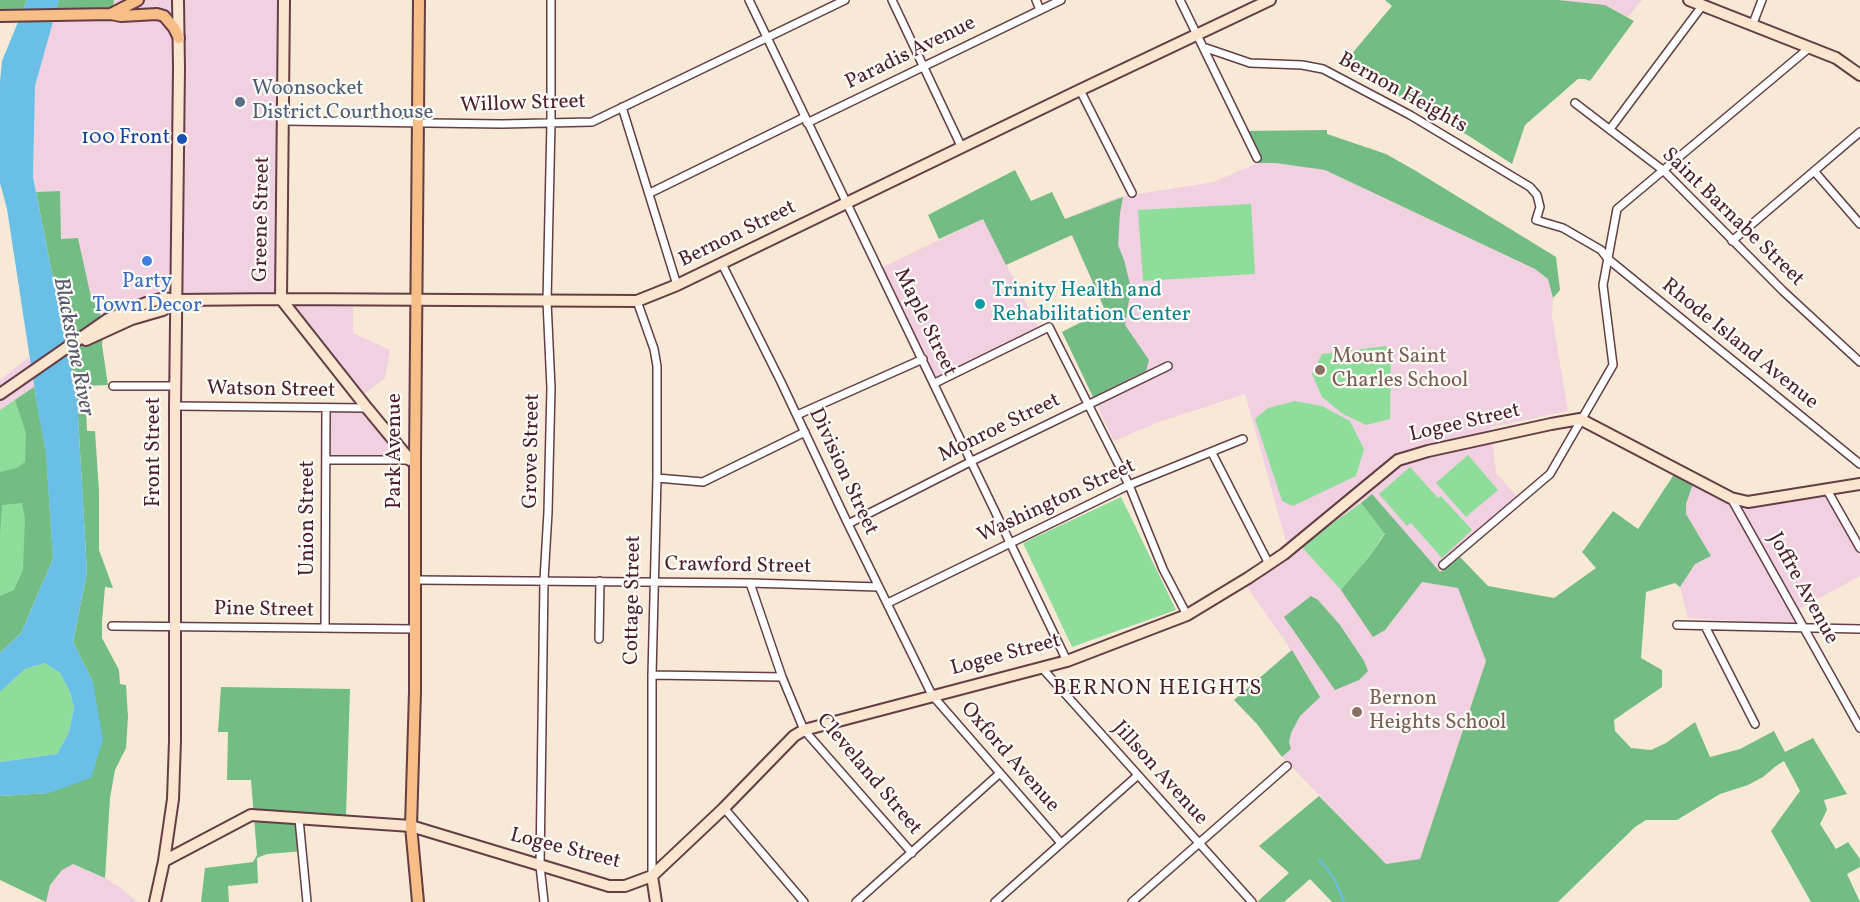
<!DOCTYPE html>
<html>
<head>
<meta charset="utf-8">
<style>
	body { margin:0 }
	canvas { display:block; background:#f8e9d6 }
</style>
</head>
<body>
<canvas width="1860" height="902"></canvas>
<script>
const ctx = document.querySelector('canvas').getContext('2d');
ctx.lineJoin = 'round';
function fill(path, color) {
  ctx.fillStyle = color;
  ctx.fill(path, 'evenodd');
}
function toPath(rows) {
  const path = new Path2D();
  for (const r of rows) {
    path.moveTo(r[0], r[1]);
    for (let i = 2; i < r.length; i += 2) path.lineTo(r[i], r[i + 1]);
  }
  return path;
}
function strokePath(path, color, width, dash) {
  ctx.strokeStyle = color;
  ctx.lineWidth = width;
  ctx.lineCap = dash ? 'butt' : 'round';
  ctx.setLineDash(dash || []);
  ctx.stroke(path);
}
function drawText(font, color, halo, rows, align = 'center') {
  ctx.font = font + ' Vollkorn,serif';
  ctx.lineWidth = 4.5;
  ctx.setLineDash([]);
  ctx.textBaseline = 'middle';
  ctx.strokeStyle = halo;
  ctx.fillStyle = color;
  for (const [text, x, y, turn = 0] of rows) {
    ctx.save();
    ctx.translate(x, y);
    ctx.rotate((+turn || 0) * Math.PI / 180);
    ctx.textAlign = isNaN(turn) ? turn : align;
    if (halo) ctx.strokeText(text, 0, 0);
    ctx.fillText(text, 0, 0);
    ctx.restore();
  }
}
fill(toPath([
	[114,0,287,0,280,302,171,302,130,313,104,326,99,311,91,297,78,238,61,239,60,191,36,192,33,177,35,86,55,12,113,8],
	[1558,0,1642,0,1628,17,1605,5],
	[1257,163,1275,163,1325,170,1535,269,1548,279,1553,298,1552,316,1568,411,1491,427,1496,473,1521,501,1441,573,1372,495,1301,546,1422,582,1459,588,1486,661,1420,859,1386,864,1282,757,1257,724,1234,700,1291,650,1245,584,1293,551,1285,538,1245,394,1159,422,1114,441,1062,332,1105,310,1064,219,1119,197,1214,182],
	[983,219,1040,330,936,381,881,268],
	[293,303,353,303,353,333,390,350,385,378,363,395],
	[29,357,34,387,0,410,0,380],
	[367,405,411,457,325,461,325,407],
	[1693,484,1742,505,1831,492,1860,548,1860,576,1799,609,1808,625,1688,618,1680,587,1695,564,1711,556,1686,514,1686,504],
	[73,864,105,878,118,886,138,902,46,902,50,885,62,870]
]), '#f1d0e2');
fill(toPath([
	[1251,204,1255,274,1143,281,1138,210],
	[1386,346,1391,350,1390,419,1366,425,1343,414,1322,397,1312,374,1322,354],
	[34,387,46,454,53,559,0,637,0,410],
	[1295,401,1322,406,1350,421,1364,449,1356,476,1293,506,1282,501,1255,419,1268,408],
	[1468,455,1498,490,1466,517,1436,483],
	[1410,467,1438,498,1441,496,1472,530,1442,558,1411,523,1407,526,1379,494],
	[1121,497,1176,610,1072,647,1023,543],
	[1361,503,1385,533,1369,557,1341,590,1301,546],
	[45,663,60,673,70,692,74,707,69,732,57,754,0,762,0,692,25,669]
]), '#8fdd9b');
fill(toPath([
	[0,0,27,0,22,12,0,13],
	[59,0,114,0,113,8,55,12],
	[1385,0,1558,0,1605,5,1634,21,1590,81,1585,79,1578,79,1525,125,1512,164,1469,136,1379,85,1383,76,1344,63,1392,6],
	[1327,130,1327,134,1386,154,1416,171,1556,257,1560,290,1553,298,1548,279,1535,269,1325,170,1275,163,1257,163,1242,131],
	[1015,170,1031,201,1052,192,1065,219,1123,197,1120,213,1118,245,1124,260,1131,288,1125,325,1149,360,1146,371,1093,397,1062,332,1105,310,1072,235,1006,265,983,219,939,239,928,215],
	[60,191,61,239,78,238,91,297,99,311,104,326,102,345,108,385,85,386,87,431,95,431,99,492,99,550,113,588,105,587,102,622,102,638,119,670,120,684,126,685,128,717,126,748,115,770,110,798,105,878,73,864,62,870,50,885,46,902,0,880,0,796,49,793,93,682,73,642,87,572,77,400,36,192],
	[34,387,46,454,53,559,21,633,0,653,0,596,14,590,23,570,25,518,22,503,2,505,0,535,0,472,17,468,25,462,26,433,15,400],
	[1675,473,1693,484,1686,504,1686,514,1711,556,1695,564,1680,587,1675,583,1646,592,1641,658,1662,670,1662,687,1614,720,1615,731,1631,748,1651,750,1666,743,1695,722,1710,757,1740,749,1774,731,1785,752,1813,738,1847,794,1824,800,1827,810,1820,824,1836,849,1848,842,1860,859,1860,867,1847,874,1860,902,1811,902,1771,831,1800,791,1784,761,1776,766,1763,777,1748,785,1720,794,1677,820,1646,820,1635,827,1558,902,1332,902,1310,879,1284,902,1257,902,1289,873,1259,846,1319,796,1386,864,1420,859,1486,661,1458,588,1422,582,1385,630,1373,637,1341,590,1369,557,1385,534,1361,503,1372,494,1440,572,1460,557,1488,586,1554,598,1596,568,1582,552,1613,511,1638,529],
	[1311,596,1318,600,1340,625,1364,661,1368,671,1359,680,1335,690,1284,617],
	[1292,650,1320,697,1300,716,1291,733,1289,742,1291,749,1282,757,1257,724,1234,700],
	[221,687,350,689,346,816,301,815,305,851,267,854,257,858,258,883,228,886,229,902,201,902,205,868,253,862,257,855,251,780,227,780,228,732,218,732]
]), '#73bc83');
fill(toPath([
	[27,0,59,0,35,86,33,177,77,400,87,572,73,642,93,682,103,740,91,778,49,793,0,796,0,762,57,754,69,732,74,707,70,692,60,673,45,663,25,669,0,692,0,653,21,633,53,559,46,454,37,405,7,209,0,183,0,82,2,61]
]), '#6abfe7');
strokePath(toPath([
	[1319,859,1334,878,1344,902]
]), '#6abfe7', 2);
const street = toPath([
	[749,0,1067,661],
	[892,0,962,148],
	[1036,0,1040,10],
	[1180,0,1257,158],
	[1752,26,1762,0],
	[1203,47,1250,63,1302,65,1323,69,1410,115,1530,187,1537,195,1540,207,1536,220,1563,228,1601,250,1608,259,1860,464],
	[1080,90,1132,193],
	[1575,103,1664,171,1783,291,1860,362],
	[622,107,677,285],
	[284,121,502,124,592,122,845,0],
	[807,123,1061,0],
	[1610,129,1702,6],
	[1814,171,1860,224],
	[650,193,805,117],
	[1732,241,1860,132],
	[722,264,781,382,848,524,932,695,1061,843],
	[637,301,654,349,657,366,657,478,652,675,652,876],
	[935,383,1049,327,1129,485,1163,569,1187,615],
	[113,386,175,386],
	[175,406,367,408],
	[797,415,923,359],
	[1212,453,1269,564],
	[326,460,411,460],
	[657,478,703,482,805,432],
	[1827,490,1860,548],
	[1731,498,1860,728],
	[848,524,972,461,1168,366],
	[1443,565,1550,474,1613,365,1603,285,1617,209,1809,48],
	[416,580,750,583,879,587],
	[750,583,782,677,804,730,912,853],
	[888,603,1129,485,1243,439],
	[1677,625,1860,629],
	[112,626,415,629],
	[1705,626,1755,724],
	[325,628,326,408],
	[599,639,600,581],
	[1042,668,1252,902],
	[652,675,782,677],
	[724,808,804,902],
	[299,819,307,902],
	[544,902,540,866,544,580,548,512,551,388,547,301,551,123,551,0],
	[856,902,999,774],
	[995,902,1137,776],
	[1132,902,1287,766]
]);
const secondary = toPath([
	[284,0,281,299,367,408,410,460],
	[1689,0,1836,58,1860,75],
	[86,340,132,319,163,310,176,300],
	[0,394,108,319,146,303,164,298,176,300,281,299,637,301,677,285,1080,90,1270,0],
	[164,861,251,815,411,826,609,886,625,886,652,876,724,808,794,736,804,730,1067,661,1187,615,1248,578,1284,554,1398,460,1428,451,1551,424,1580,419,1731,498,1748,502,1860,484],
	[652,876,656,902],
	[155,902,164,861,173,799,175,741,175,406,179,68,178,0]
]);
const primary = toPath([
	[111,14,121,16,157,14,164,16,174,28,179,38],
	[0,16,111,14,138,0],
	[418,902,411,826,415,692,415,459,419,0]
]);
strokePath(street, '#643d45', 10);
strokePath(secondary, '#643d45', 14);
strokePath(primary, '#643d45', 14);
strokePath(street, '#fff', 7);
strokePath(secondary, '#fce5cf', 10);
strokePath(primary, '#f7be87', 10);
for (const [x, y, r, color] of [
	[240,102,6,"#5c6f8a"],
	[182,139,6,"#1a4fb4"],
	[147,261,6,"#3f7fe0"],
	[980,304,6,"#0f9aa8"],
	[1320,370,6,"#8d6e63"],
	[1357,712,6,"#8d6e63"]
]) {
  const dot = new Path2D();
  dot.arc(x, y, r, 0, 2 * Math.PI);
  ctx.fillStyle = color;
  ctx.fill(dot);
  strokePath(dot, '#fdfcf7', 2);
}
drawText('21px', '#4a1f2b', '#fdfcf7', [
	["Paradis Avenue",911,54,-26],
	["Bernon Heights",1402,94,29],
	["Willow Street",523,105,-2],
	["Saint Barnabe Street",1732,218,44],
	["Greene Street",263,219,-89],
	["Bernon Street",738,235,-26],
	["Maple Street",924,323,64],
	["Rhode Island Avenue",1739,345,39],
	["Watson Street",271,391,1],
	["Logee Street",1465,424,-13],
	["Monroe Street",1000,429,-26],
	["Park Avenue",396,451,-90],
	["Grove Street",533,451,-89],
	["Front Street",155,452,-90],
	["Division Street",842,472,65],
	["Washington Street",1057,502,-25],
	["Union Street",309,518,-90],
	["Crawford Street",738,567,1],
	["Joffre Avenue",1802,589,61],
	["Cottage Street",634,600,-89],
	["Pine Street",264,611,1],
	["Logee Street",1006,656,-15],
	["Oxford Avenue",1009,758,49],
	["Jillson Avenue",1159,774,48],
	["Cleveland Street",868,775,50],
	["Logee Street",565,850,14]
]);
drawText('21px', '#4e5e75', '#fdfcf7', [
	["Woonsocket",252,90],
	["District Courthouse",252,114]
], 'left');
drawText('21px', '#164399', '#fdfcf7', [
	["100 Front",170,139]
], 'right');
drawText('21px', '#366cbe', '#fdfcf7', [
	["Party",147,283],
	["Town Decor",147,307]
]);
drawText('21px', '#0d838f', '#fdfcf7', [
	["Trinity Health and",992,292],
	["Rehabilitation Center",992,316]
], 'left');
drawText('21px', '#785e54', '#fdfcf7', [
	["Mount Saint",1332,358],
	["Charles School",1332,382],
	["Bernon",1369,700],
	["Heights School",1369,724]
], 'left');
drawText('italic 22px', '#55576d', '#fdfcf7', [
	["Blackstone River",72,347,79]
]);
ctx.letterSpacing = '1.5px';
drawText('22px', '#4a1f2b', '#fdfcf7', [
	["BERNON HEIGHTS",1158,690]
]);
ctx.letterSpacing = '0px';
</script>
</body>
</html>
